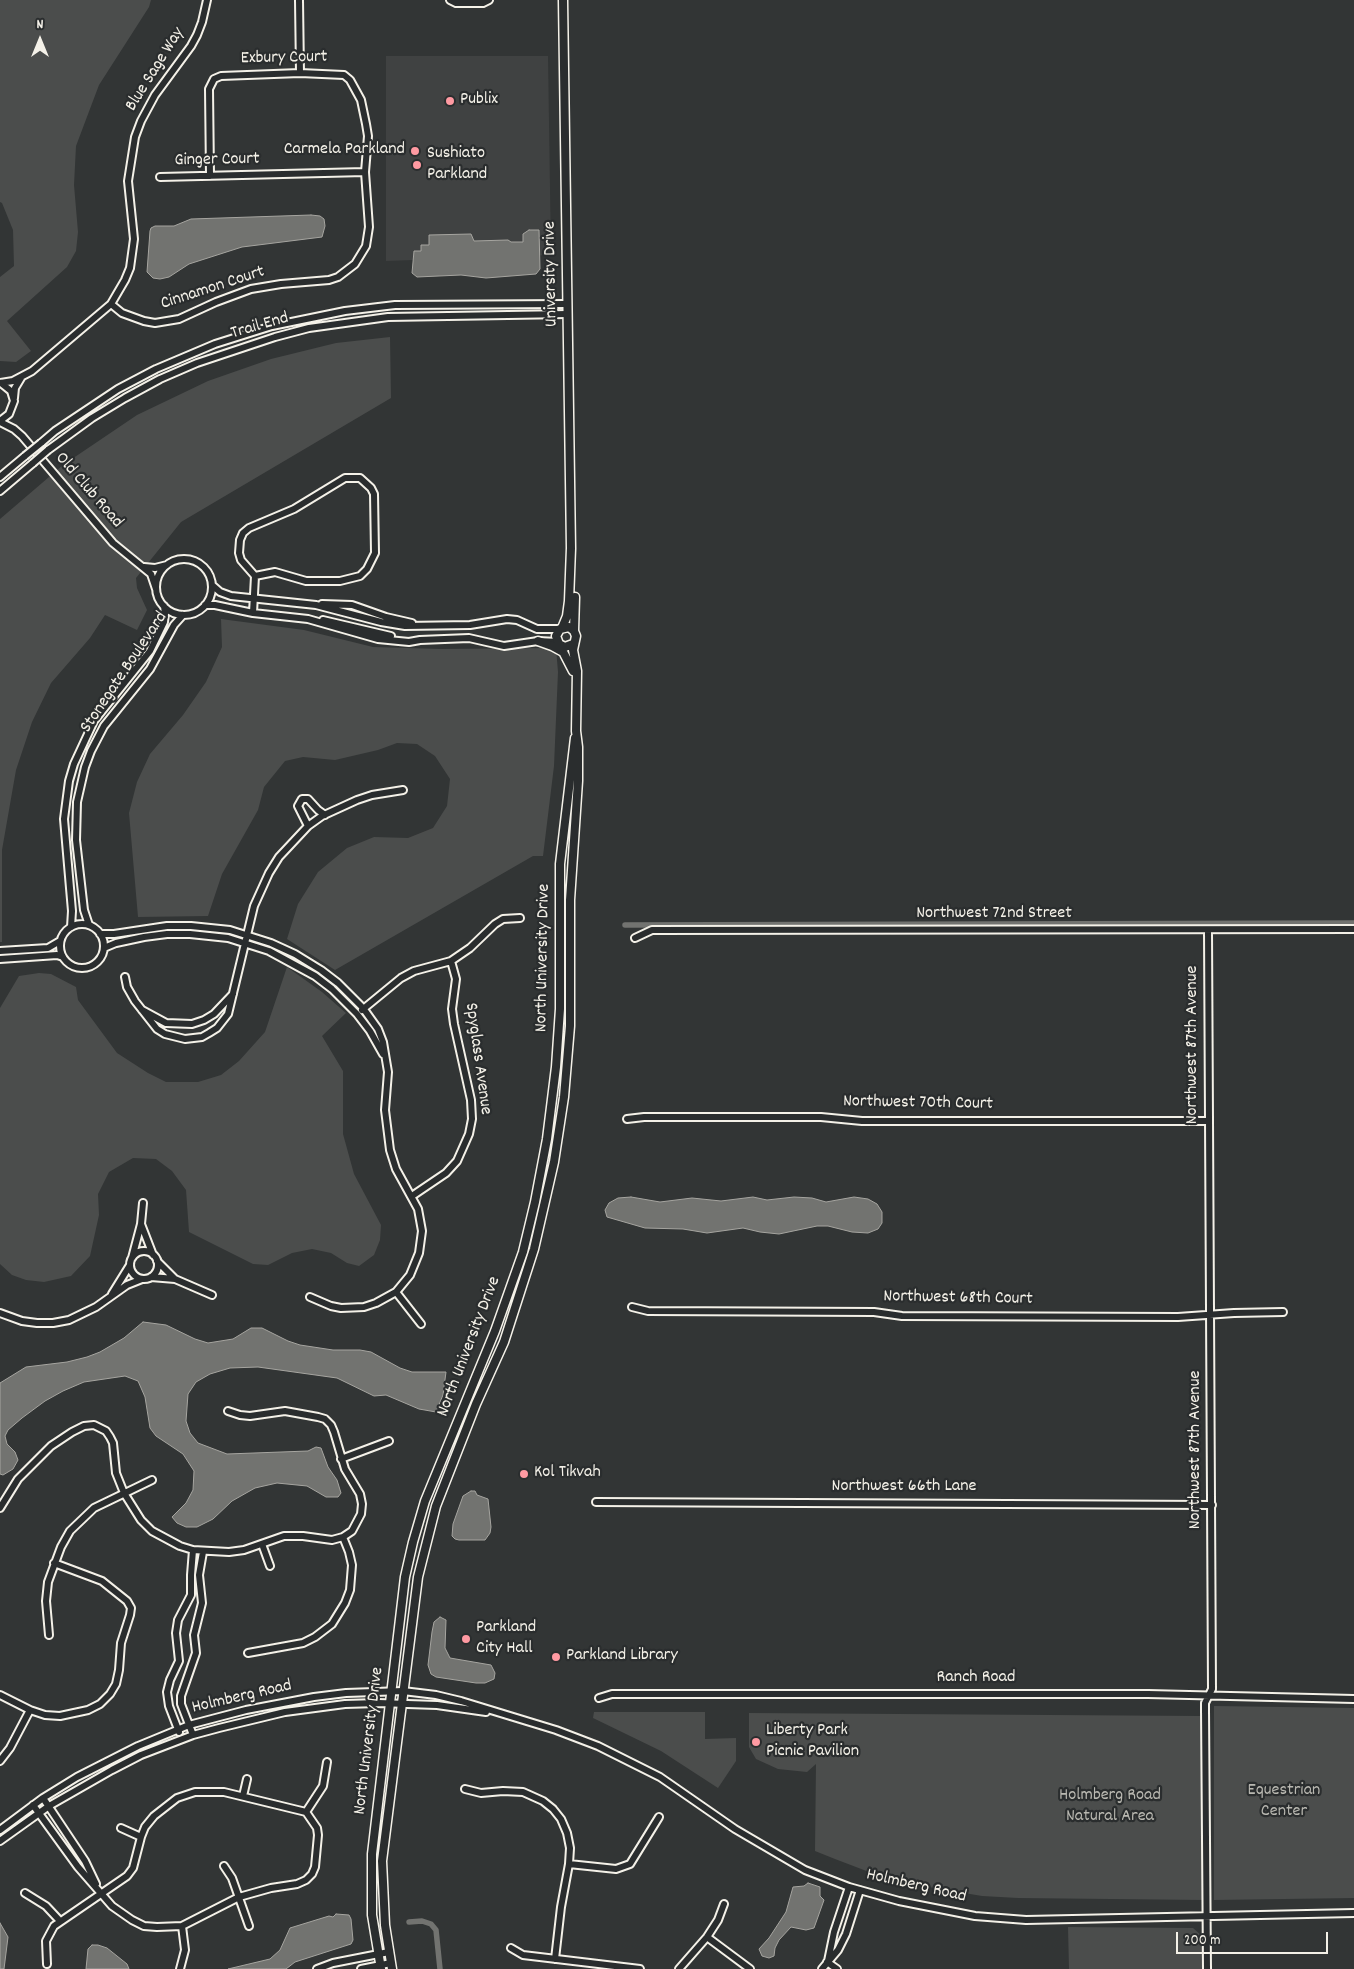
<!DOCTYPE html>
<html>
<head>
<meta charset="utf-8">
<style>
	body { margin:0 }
	#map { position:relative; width:1354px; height:1969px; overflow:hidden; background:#323535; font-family:Dekko,sans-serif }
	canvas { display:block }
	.north { position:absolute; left:15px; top:15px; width:50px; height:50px; -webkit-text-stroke:4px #2a2d2e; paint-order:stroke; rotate:0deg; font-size:14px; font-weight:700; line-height:20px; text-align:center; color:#f4f1e8 }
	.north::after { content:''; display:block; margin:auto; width:18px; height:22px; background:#f4f1e8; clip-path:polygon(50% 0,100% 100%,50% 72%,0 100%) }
	.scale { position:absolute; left:1176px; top:1932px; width:152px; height:22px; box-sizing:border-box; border:2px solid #f4f1e8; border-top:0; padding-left:6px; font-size:15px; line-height:18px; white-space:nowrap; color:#f4f1e8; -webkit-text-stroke:4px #2a2d2e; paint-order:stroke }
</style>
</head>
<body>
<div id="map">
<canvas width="1354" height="1969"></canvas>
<div class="north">N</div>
<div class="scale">200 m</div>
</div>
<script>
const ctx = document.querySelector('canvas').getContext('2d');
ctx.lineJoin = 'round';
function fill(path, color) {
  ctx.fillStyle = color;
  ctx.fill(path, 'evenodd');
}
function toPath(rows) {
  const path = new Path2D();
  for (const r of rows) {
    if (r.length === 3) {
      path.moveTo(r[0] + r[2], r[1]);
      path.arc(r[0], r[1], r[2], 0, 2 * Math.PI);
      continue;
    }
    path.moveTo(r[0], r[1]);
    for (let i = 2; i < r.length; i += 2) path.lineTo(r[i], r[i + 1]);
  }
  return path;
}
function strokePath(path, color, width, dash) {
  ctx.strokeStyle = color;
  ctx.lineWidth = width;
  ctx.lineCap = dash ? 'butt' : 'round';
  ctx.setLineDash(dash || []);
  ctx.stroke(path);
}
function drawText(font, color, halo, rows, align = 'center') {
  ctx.font = font + ' Dekko,sans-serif';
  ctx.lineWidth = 4.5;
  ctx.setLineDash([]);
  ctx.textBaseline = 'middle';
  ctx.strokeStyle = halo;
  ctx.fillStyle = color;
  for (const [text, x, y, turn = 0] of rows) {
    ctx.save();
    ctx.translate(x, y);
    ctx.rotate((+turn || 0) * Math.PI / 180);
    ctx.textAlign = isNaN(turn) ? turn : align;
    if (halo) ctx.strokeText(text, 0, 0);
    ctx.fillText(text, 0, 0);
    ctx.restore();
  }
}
fill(toPath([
	[386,56,548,56,551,255,386,261]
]), '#404242');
fill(toPath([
	[0,0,151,0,149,7,99,85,76,146,74,185,78,232,76,251,67,267,7,321,31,351,16,362,0,361,0,277,14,266,13,230,2,203,0,202],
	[390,337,391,398,181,522,136,578,137,588,147,610,137,630,105,615,90,638,51,683,32,722,16,770,2,850,2,942,0,942,0,519,63,465,137,415,208,381,271,359,336,343],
	[221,619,304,630,373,647,440,649,556,648,558,672,554,766,543,856,533,856,335,970,287,939,298,904,318,872,347,848,374,837,408,838,433,828,447,806,450,779,435,756,417,744,397,743,378,750,335,760,303,757,285,761,264,787,258,810,222,874,208,916,138,917,129,813,137,782,150,754,183,715,206,682,222,647],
	[287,967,322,992,346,1013,322,1036,343,1071,343,1134,354,1174,381,1225,380,1240,374,1255,359,1266,347,1263,331,1253,312,1249,292,1253,268,1265,253,1264,189,1232,186,1190,172,1171,156,1159,133,1158,109,1172,98,1194,99,1215,90,1256,71,1276,44,1282,26,1280,12,1275,0,1264,0,1008,19,976,39,973,51,974,76,987,78,1000,117,1053,148,1073,166,1082,198,1082,221,1075,239,1061,265,1032],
	[1214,1706,1354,1708,1354,1898,1214,1900],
	[594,1712,705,1712,705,1739,736,1738,736,1761,718,1788,661,1751,593,1718],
	[749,1713,1202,1716,1204,1900,1018,1898,982,1896,911,1884,877,1875,835,1859,815,1851,816,1764,807,1772,778,1769,756,1759,749,1747],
	[1068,1927,1193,1928,1202,1936,1193,1938,1202,1947,1202,1969,1069,1969]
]), '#4b4d4c');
const water = toPath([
	[311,215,320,216,324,219,325,226,322,237,242,247,189,264,169,277,160,279,153,278,147,272,150,231,151,228,155,226,174,226,191,219,311,215],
	[529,230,539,230,540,269,536,274,486,278,461,275,417,277,412,273,414,251,421,251,421,245,429,245,429,235,471,234,474,241,508,240,511,242,523,242,523,234,529,230],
	[631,1197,660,1202,692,1198,721,1201,753,1197,767,1200,794,1197,812,1198,826,1202,854,1197,868,1199,877,1204,882,1212,882,1223,878,1229,868,1233,852,1232,828,1226,817,1226,779,1234,760,1232,743,1228,707,1233,683,1229,645,1228,607,1217,605,1210,609,1203,618,1198,631,1197],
	[143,1322,166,1325,195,1339,208,1343,233,1339,251,1328,262,1328,288,1341,300,1345,333,1350,360,1350,371,1352,400,1368,412,1372,446,1372,443,1395,436,1412,419,1409,386,1395,374,1396,337,1378,258,1367,230,1368,210,1374,196,1382,188,1394,186,1421,190,1433,198,1443,227,1454,308,1451,316,1447,321,1448,328,1467,337,1480,341,1493,338,1497,326,1497,307,1486,277,1483,255,1488,232,1501,213,1519,197,1527,186,1527,177,1523,172,1517,186,1503,193,1490,194,1471,183,1454,156,1436,150,1428,145,1397,138,1381,125,1376,84,1382,63,1391,45,1401,22,1418,8,1430,5,1436,7,1444,15,1452,18,1460,13,1469,3,1475,0,1474,0,1383,26,1367,67,1362,87,1357,100,1352,124,1338,143,1322],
	[471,1491,475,1491,477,1495,488,1499,491,1527,490,1533,485,1540,459,1540,455,1539,452,1536,453,1524,463,1496,471,1491],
	[440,1617,446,1620,445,1648,450,1658,491,1665,495,1673,494,1679,485,1683,476,1683,436,1677,431,1674,428,1665,432,1632,434,1622,440,1617],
	[808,1883,820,1887,820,1896,824,1900,814,1928,806,1930,791,1927,779,1940,775,1948,774,1956,769,1958,762,1956,759,1949,769,1938,786,1912,793,1887,804,1886,808,1883],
	[336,1914,349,1915,351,1919,353,1940,351,1944,295,1962,286,1969,228,1969,270,1959,280,1950,290,1928,329,1916,333,1917,336,1914],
	[0,1923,8,1937,4,1969,0,1969,0,1923],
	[92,1945,98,1945,107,1948,127,1964,129,1969,86,1969,88,1949,92,1945]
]);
fill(water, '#727370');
strokePath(water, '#a6a5a0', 1);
strokePath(toPath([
	[625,925,1354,923],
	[409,1922,422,1921,431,1924,436,1930,440,1969]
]), '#727370', 5.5);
const minor = toPath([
	[299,0,300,73],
	[450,0,456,3,483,3,489,0],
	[160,177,365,172],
	[111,304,122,313,144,321,155,323,179,319,216,302,251,289,281,284,329,280,338,277,355,264,366,246,369,227,365,172,368,136,366,124,361,100,350,80,344,75,300,73,221,76,214,79,209,89,210,176],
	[0,383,13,381,32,371,111,304,125,280,130,268,134,239,128,181,135,137,141,121,155,95,191,46,197,35,202,22,207,0],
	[14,398,15,388,21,378],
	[0,421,9,414,14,401,11,391,1,383],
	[0,422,14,429,22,436,113,543,151,574,156,589],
	[41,443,55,431,118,389,156,369,215,344,272,326,345,311,395,305,567,304],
	[48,450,92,418,125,398,160,379,197,363,275,337,309,328,388,317,568,314],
	[0,477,25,456],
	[0,491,33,463],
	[184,587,28],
	[144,567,155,568,167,565],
	[212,585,220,592,231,596,316,605,381,622,405,626,470,625,507,619,517,620,537,629,560,629],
	[322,604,352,605,386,617,412,623],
	[205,605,215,605,253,613,308,619,378,639,409,642,420,640,469,638,504,646,538,641,558,642],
	[253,613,255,576,275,572,306,581,340,581,360,576,367,569,375,553,374,494,371,488,360,478,345,478,294,509,249,528,243,533,240,540,239,553,241,560,255,576],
	[323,620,391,636],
	[308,826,298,806,302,799,308,799,318,810,325,815],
	[82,946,22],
	[89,925,84,910,76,840,77,802,85,767,91,751,104,726,150,669,174,625,183,615],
	[71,927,72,911,64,819,69,781,74,764,94,721,150,651,164,622,165,614,164,606],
	[100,934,114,934,167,926,191,926,230,930,271,943,295,954,321,970,338,983,363,1008,378,1029,383,1042,388,1072,385,1110,390,1150,396,1169,418,1209,422,1231,419,1253,410,1275,396,1292,376,1303,364,1307,341,1308,331,1306,310,1297],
	[635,938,652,930,1354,929],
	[104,948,116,943,144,937,167,934,190,934,228,938,269,951,315,976,332,989,357,1014,370,1031,383,1054],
	[0,951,48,948,60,941],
	[0,959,57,955,63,957],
	[125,977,127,987,135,1001,157,1029,165,1034,185,1039,202,1037,209,1033,217,1028,228,1014,254,906,269,873,279,857,308,826,322,816,357,800,372,795,403,790],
	[142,1010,166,1023,192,1024,204,1020,214,1014,233,994],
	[362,1010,401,978,414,971,451,961,470,948,495,924,503,919,520,918],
	[627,1119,644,1117,821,1117,862,1121,1209,1121],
	[412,1196,446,1173,457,1161,469,1134,472,1119,471,1100,454,1024,452,1009,456,979,451,961],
	[141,1224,153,1255],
	[144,1265,14],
	[132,1258,141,1224,143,1203],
	[157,1261,175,1279],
	[151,1277,175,1279,212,1295],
	[396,1292,421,1324],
	[112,1294,130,1265],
	[632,1307,648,1311,874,1312,902,1316,1178,1317,1234,1313,1283,1312],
	[0,1313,22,1321,37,1323,53,1323,69,1320,96,1307,127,1285,142,1279],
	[341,1459,389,1441],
	[596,1502,1212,1505],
	[0,1508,18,1479,51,1446,72,1432,84,1426,94,1425,106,1431,110,1437,113,1443,116,1473,124,1493,141,1520,152,1531,180,1546,193,1550,229,1552,244,1550,284,1536,303,1536,332,1540,343,1537,352,1531,361,1514,362,1504,360,1494,345,1469,334,1432,331,1425,325,1419,318,1417,285,1411,250,1416,240,1415,228,1411],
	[262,1544,270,1566],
	[49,1635,46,1601,48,1582,61,1547,70,1531,94,1508,152,1480],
	[248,1653,303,1643,315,1637,332,1624,345,1603,350,1590,352,1565,349,1552,343,1537],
	[0,1695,30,1710,45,1715,60,1716,88,1710,100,1704,110,1694,116,1684,119,1670,121,1643,130,1615,131,1608,127,1601,102,1581,54,1563],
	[599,1698,612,1694,1148,1694,1354,1699],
	[179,1732,169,1706,167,1692,170,1680,179,1661,176,1633,178,1620,191,1595,191,1575,193,1550],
	[193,1735,181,1704,181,1696,196,1653,194,1635,202,1603,199,1575,203,1552],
	[0,1761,10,1748,30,1710],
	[465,1789,481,1793,503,1791,523,1792,543,1801,553,1809,561,1819,567,1833,570,1848,569,1864,561,1907,555,1959],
	[243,1796,247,1779],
	[43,1798,85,1861,96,1884],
	[33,1805,78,1867,112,1906,132,1920,144,1926,157,1927,182,1926,239,1897,271,1888,297,1884,306,1880,312,1874,315,1867,318,1835,317,1828,306,1812],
	[306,1812,323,1786,327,1762],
	[121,1828,141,1837],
	[0,1830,43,1798,77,1777,138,1746,189,1725,246,1710,314,1697,346,1693,403,1691,436,1695,461,1701,556,1730,598,1746,660,1777,735,1829,805,1870,849,1887,899,1901,975,1916,1026,1920,1354,1913],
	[0,1841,49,1806,112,1770,141,1755,193,1735,219,1728,285,1712,345,1704,378,1703,437,1705,486,1712],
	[569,1864,616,1869,630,1864,659,1817],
	[224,1866,232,1878,249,1926],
	[25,1893,46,1906,60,1921],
	[707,1937,750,1969],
	[511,1948,523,1955,640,1969],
	[828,1961,834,1932,849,1887],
	[827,1962,837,1969],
	[47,1964,46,1941,54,1926,127,1876,133,1868,141,1837,145,1827,154,1816,177,1798,195,1792,224,1792,306,1812],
	[180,1969,185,1950,182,1926],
	[317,1969,333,1963,389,1952],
	[361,1969,391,1963],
	[679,1969,707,1937,718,1920,724,1904],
	[822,1969,838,1950,846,1934,860,1890],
	[1207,1969,1205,1709,1205,1703,1212,1689,1208,930]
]);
const major = toPath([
	[562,628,567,616,569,601,571,548,563,0],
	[574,631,575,597],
	[538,641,552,646,563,652],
	[559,644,573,671],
	[381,1969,372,1915,372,1854,405,1577,413,1542,425,1501,495,1331,523,1252,535,1202,547,1139,556,1067,560,1009,560,864,575,738],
	[392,1969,385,1925,382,1861,418,1577,436,1506,476,1404,504,1342,534,1249,554,1162,564,1097,570,1026,570,900,578,781,578,747,576,731,577,671,573,650,576,636,574,631,569,627,560,629,556,636,559,644,565,647,573,644]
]);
strokePath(minor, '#f4f1e8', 10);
strokePath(major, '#f4f1e8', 11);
strokePath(minor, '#2a2d2e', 6);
strokePath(major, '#2a2d2e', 8);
const minorBridge = toPath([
	[25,456,41,443],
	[33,463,48,450]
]);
strokePath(minorBridge, '#f4f1e8', 10, []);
strokePath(minorBridge, '#2a2d2e', 6);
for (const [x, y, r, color] of [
	[450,101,5,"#ff9aa2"],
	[415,151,5,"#ff9aa2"],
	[417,165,5,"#ff9aa2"],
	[524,1474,5,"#ff9aa2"],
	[466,1639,5,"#ff9aa2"],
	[556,1657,5,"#ff9aa2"],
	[756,1742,5,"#ff9aa2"]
]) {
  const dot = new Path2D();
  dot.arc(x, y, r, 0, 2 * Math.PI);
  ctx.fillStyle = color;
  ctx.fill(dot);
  strokePath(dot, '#2a2d2e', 2);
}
drawText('18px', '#f4f1e8', '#2a2d2e', [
	["Exbury Court",284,59,-1],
	["Blue Sage Way",156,70,-58],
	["Ginger Court",217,161,-1],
	["University Drive",552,274,-91],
	["Cinnamon Court",213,289,-18],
	["Trail End",260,327,-16],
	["Old Club Road",88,491,49],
	["Stonegate Boulevard",125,673,-56],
	["Northwest 72nd Street",994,915],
	["North University Drive",544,958,-89],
	["Northwest 87th Avenue",1194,1045,-90],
	["Spyglass Avenue",477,1059,82],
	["Northwest 70th Court",918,1104,1],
	["Northwest 68th Court",958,1299,1],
	["North University Drive",470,1347,-69],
	["Northwest 87th Avenue",1197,1450,-90],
	["Northwest 66th Lane",904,1488],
	["Ranch Road",976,1679],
	["Holmberg Road",242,1698,-13],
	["North University Drive",370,1741,-83],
	["Holmberg Road",916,1887,13]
]);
drawText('18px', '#f4f1e8', '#2a2d2e', [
	["Publix",460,101],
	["Carmela Parkland",405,151,"right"],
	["Sushiato",427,155],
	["Parkland",427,176],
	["Kol Tikvah",534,1474],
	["Parkland",476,1629],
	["City Hall",476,1650],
	["Parkland Library",566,1657],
	["Liberty Park",766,1732],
	["Picnic Pavilion",766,1753]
], 'left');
drawText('18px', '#b9b8b1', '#2a2d2e', [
	["Equestrian",1284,1792],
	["Center",1284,1813],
	["Holmberg Road",1110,1797],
	["Natural Area",1110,1818]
]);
</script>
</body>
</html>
